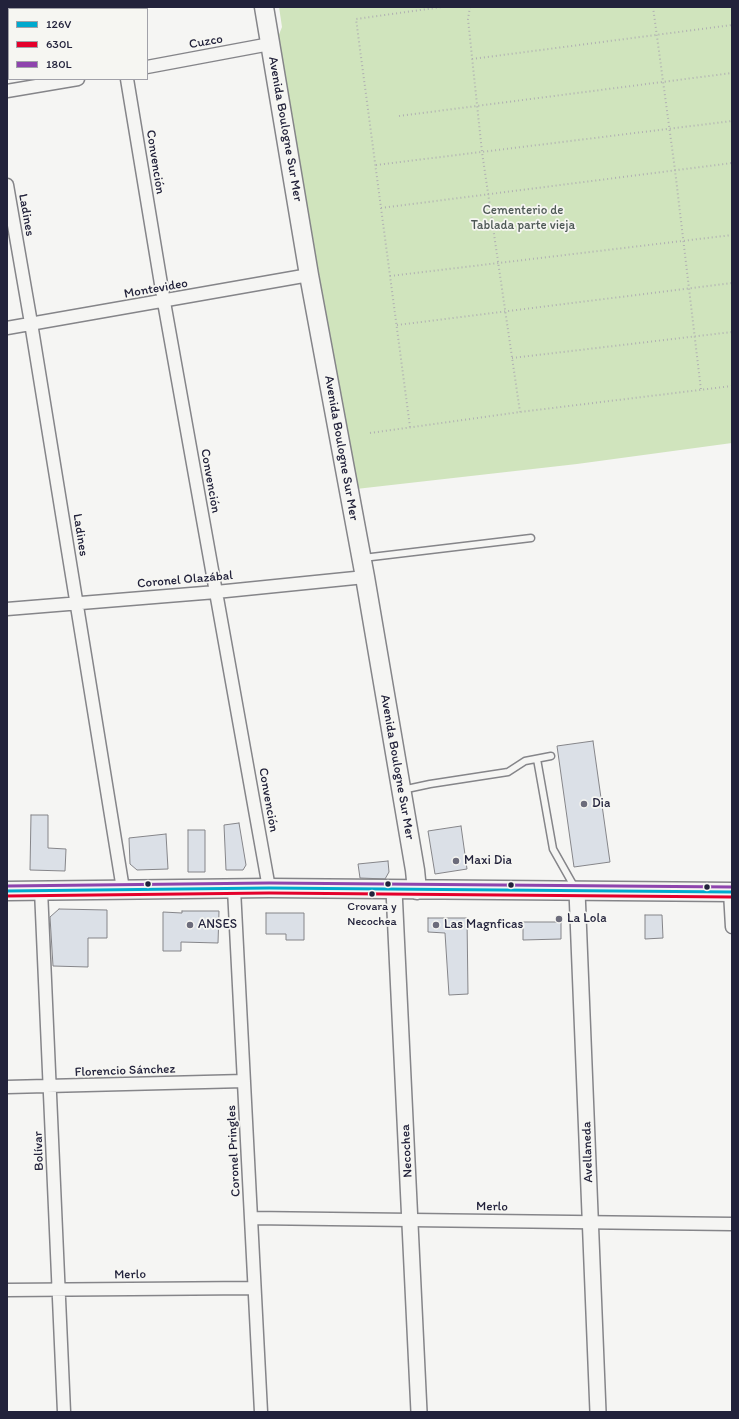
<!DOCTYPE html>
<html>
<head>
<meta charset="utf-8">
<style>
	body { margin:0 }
	#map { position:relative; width:739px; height:1419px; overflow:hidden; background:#f5f5f3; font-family:Itim,sans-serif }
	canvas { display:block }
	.frame { position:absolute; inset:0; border:8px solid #22223b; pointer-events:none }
	.legend { position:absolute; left:8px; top:8px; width:140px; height:72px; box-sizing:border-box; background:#f6f6f2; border:1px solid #a1a1a9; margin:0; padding:5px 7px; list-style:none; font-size:12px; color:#22223b }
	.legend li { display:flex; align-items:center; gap:8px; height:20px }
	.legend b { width:20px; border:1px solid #a1a1a9 }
</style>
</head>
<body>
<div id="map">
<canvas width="739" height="1419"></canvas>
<div class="frame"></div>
<ul class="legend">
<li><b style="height:5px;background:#00a9ce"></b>126V</li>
<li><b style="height:5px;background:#e4002b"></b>630L</li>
<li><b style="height:5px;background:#8e44ad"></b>180L</li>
</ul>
</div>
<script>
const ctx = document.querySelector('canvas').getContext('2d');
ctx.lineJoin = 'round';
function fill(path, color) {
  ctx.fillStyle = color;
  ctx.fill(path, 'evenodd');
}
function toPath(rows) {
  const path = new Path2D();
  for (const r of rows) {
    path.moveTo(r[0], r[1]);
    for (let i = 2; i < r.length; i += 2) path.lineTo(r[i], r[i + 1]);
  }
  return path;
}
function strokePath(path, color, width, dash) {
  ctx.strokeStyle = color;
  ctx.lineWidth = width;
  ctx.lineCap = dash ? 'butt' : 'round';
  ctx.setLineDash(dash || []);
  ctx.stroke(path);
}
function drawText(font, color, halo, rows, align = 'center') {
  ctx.font = font + ' Itim,sans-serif';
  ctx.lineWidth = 3.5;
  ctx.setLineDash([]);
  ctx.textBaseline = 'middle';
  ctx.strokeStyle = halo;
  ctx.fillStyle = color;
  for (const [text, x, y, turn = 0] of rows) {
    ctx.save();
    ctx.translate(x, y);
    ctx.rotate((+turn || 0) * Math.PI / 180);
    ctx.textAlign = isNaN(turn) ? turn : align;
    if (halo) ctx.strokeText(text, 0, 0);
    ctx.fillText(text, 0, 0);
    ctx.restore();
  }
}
fill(toPath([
	[279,7,732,7,732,443,577,464,356,489,278,37,282,27]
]), '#d0e4bd');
const building = toPath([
	[593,741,610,862,574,867,557,746,593,741],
	[31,815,48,815,48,848,66,849,65,871,30,870,31,815],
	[239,823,246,865,243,870,226,870,224,825,239,823],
	[461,826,467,869,435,874,428,831,461,826],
	[188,830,205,830,205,872,188,872,188,830],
	[166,834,168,869,137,870,130,864,129,838,166,834],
	[388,861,389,872,385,879,360,878,358,864,388,861],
	[59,909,107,910,107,938,88,938,88,967,53,966,50,917,59,909],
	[182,911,219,911,218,943,181,942,181,951,163,951,163,912,182,913,182,911],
	[266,913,304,913,304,940,286,940,286,934,266,934,266,913],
	[645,915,662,915,663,938,645,939,645,915],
	[428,918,467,918,468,994,449,995,445,933,428,932,428,918],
	[523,922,561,922,561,939,523,940,523,922]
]);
fill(building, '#dbe0e7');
strokePath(building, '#858589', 1);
const service = toPath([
	[363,558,531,538],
	[537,759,553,849,575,888],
	[402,790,430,784,508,772,525,761,551,756]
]);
const minor = toPath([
	[115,7,115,9],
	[147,67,270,44],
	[127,79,164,302,269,888],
	[7,91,78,79],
	[7,185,31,323,123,889],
	[7,328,309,275],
	[7,609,216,592,365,577],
	[234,889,261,1412],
	[41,890,64,1412],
	[730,892,732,927],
	[7,1087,244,1081],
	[251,1218,732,1224],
	[7,1290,254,1288]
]);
const tertiary = toPath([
	[394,890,419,1412],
	[577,891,598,1412]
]);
const secondary = toPath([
	[264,7,309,275,365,577,415,870,417,890],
	[7,891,269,888,732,892]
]);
strokePath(service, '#858589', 9);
strokePath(minor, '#858589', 15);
strokePath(tertiary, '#858589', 18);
strokePath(secondary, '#858589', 21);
strokePath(toPath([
	[470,7,468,19,482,152,520,412],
	[653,7,675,170,701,390],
	[472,59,732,25],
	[399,116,732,73],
	[376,165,732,121],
	[381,208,732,163],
	[390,276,732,235],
	[397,325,732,283],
	[512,358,732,332],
	[410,427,356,19,442,7],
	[370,433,520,412,732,386]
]), '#b0b0b2', 2, [1, 3]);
strokePath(service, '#f5f5f3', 6);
strokePath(minor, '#f5f5f3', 12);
strokePath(tertiary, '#f5f5f3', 15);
strokePath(secondary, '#f5f5f3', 18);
strokePath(toPath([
	[7,891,269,888,732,892]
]), '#00a9ce', 3);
strokePath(toPath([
	[7,896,269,893,732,897]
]), '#e4002b', 3);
strokePath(toPath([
	[7,886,269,883,732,887]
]), '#8e44ad', 3);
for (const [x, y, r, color] of [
	[584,804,4,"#6c6c7b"],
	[456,861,4,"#6c6c7b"],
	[148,884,3.5,"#22223b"],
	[388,884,3.5,"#22223b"],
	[511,885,3.5,"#22223b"],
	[707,887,3.5,"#22223b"],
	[372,894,3.5,"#22223b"],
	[559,919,4,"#6c6c7b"],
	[190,925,4,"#6c6c7b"],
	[436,925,4,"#6c6c7b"]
]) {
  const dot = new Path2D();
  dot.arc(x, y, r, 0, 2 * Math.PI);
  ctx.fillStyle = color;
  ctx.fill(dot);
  strokePath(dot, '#f6f6f2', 1.5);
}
drawText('12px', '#22223b', '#f6f6f2', [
	["Crovara y",372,907],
	["Necochea",372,922]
]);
drawText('13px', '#22223b', '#f6f6f2', [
	["Cuzco",206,42,-10],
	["Avenida Boulogne Sur Mer",285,129,80],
	["Convención",155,162,81],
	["Ladines",26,215,80],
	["Montevideo",156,289,-10],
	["Avenida Boulogne Sur Mer",341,448,80],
	["Convención",210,481,80],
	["Ladines",80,535,81],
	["Coronel Olazábal",185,580,-5],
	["Avenida Boulogne Sur Mer",397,767,80],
	["Convención",268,800,80],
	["Florencio Sánchez",125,1071,-2],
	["Bolívar",39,1151,-92],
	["Coronel Pringles",234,1151,-93],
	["Necochea",407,1151,-93],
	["Avellaneda",588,1152,-92],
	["Merlo",492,1207,1],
	["Merlo",130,1275,-1]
]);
drawText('13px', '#4d5855', '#f6f6f2', [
	["Cementerio de",523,211],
	["Tablada parte vieja",523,226]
]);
drawText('13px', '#22223b', '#f6f6f2', [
	["Dia",592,804],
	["Maxi Dia",464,861],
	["La Lola",567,919],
	["ANSES",198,925],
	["Las Magnficas",444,925]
], 'left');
</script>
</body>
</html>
